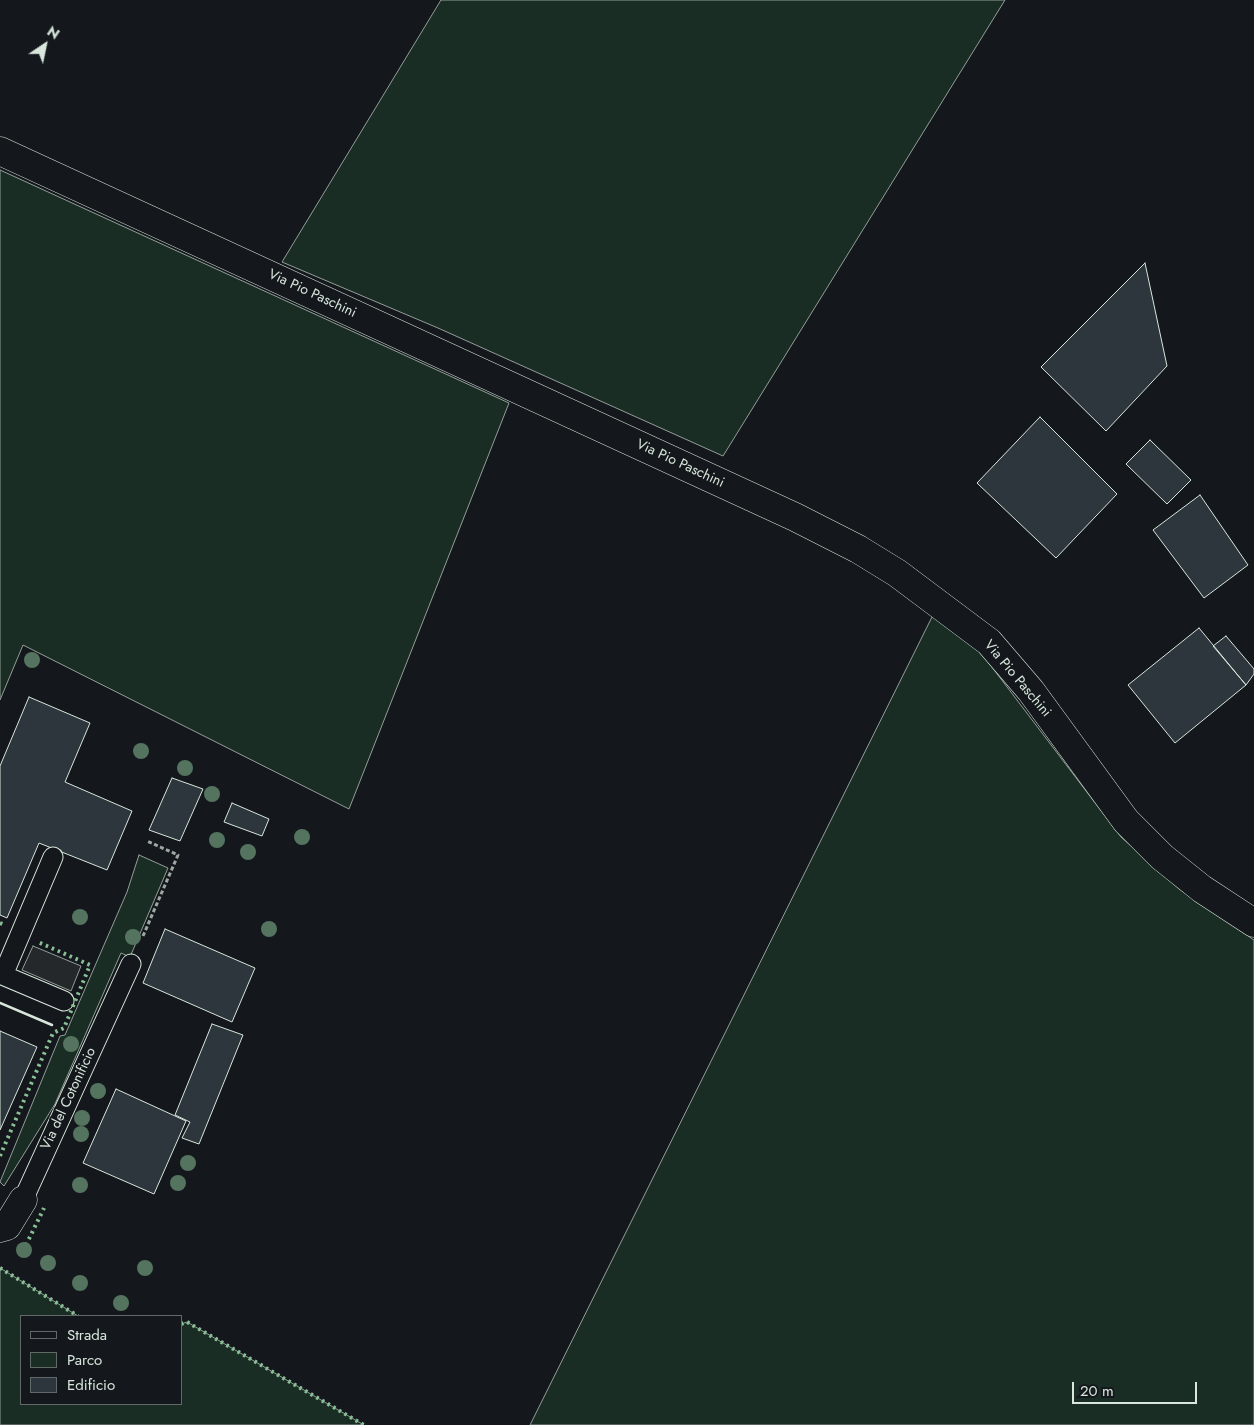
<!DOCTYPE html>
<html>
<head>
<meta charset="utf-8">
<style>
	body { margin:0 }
	#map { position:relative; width:1254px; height:1425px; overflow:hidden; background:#14181c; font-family:Jost,sans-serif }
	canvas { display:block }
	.legend { position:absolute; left:20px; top:1315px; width:162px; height:90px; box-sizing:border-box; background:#14181c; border:1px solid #626a69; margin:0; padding:6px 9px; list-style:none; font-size:15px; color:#d8e6dc }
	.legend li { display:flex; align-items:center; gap:10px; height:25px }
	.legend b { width:25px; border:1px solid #626a69 }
	.north { position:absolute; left:20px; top:20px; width:50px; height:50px; -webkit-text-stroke:4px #14181c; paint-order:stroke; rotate:34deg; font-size:14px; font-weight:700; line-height:20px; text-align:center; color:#d8e6dc }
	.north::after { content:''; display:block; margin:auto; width:18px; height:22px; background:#d8e6dc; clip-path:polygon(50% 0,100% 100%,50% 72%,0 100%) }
	.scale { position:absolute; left:1072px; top:1382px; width:125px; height:22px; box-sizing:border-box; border:2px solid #d8e6dc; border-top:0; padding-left:6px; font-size:15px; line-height:18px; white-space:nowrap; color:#d8e6dc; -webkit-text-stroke:4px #14181c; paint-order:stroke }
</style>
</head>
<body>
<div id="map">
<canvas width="1254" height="1425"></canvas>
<ul class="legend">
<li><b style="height:6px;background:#14181c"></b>Strada</li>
<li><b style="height:14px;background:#1a2d24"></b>Parco</li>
<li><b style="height:14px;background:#2c363c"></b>Edificio</li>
</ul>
<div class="north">N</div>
<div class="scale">20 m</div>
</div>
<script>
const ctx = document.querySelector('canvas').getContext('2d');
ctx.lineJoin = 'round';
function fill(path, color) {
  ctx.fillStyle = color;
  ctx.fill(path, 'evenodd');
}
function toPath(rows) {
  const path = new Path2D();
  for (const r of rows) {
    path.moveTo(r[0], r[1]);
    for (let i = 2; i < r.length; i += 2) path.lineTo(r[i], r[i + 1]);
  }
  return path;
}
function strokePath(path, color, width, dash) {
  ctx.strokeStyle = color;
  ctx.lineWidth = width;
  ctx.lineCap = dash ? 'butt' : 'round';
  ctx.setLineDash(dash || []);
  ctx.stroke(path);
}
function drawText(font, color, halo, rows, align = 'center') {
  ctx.font = font + ' Jost,sans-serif';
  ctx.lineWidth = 4;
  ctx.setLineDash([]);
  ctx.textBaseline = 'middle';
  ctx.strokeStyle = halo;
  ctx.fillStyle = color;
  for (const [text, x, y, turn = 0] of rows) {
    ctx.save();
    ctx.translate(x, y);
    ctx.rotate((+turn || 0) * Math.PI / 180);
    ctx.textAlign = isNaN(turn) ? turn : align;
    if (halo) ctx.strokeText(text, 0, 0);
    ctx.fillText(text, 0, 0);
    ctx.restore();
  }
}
const green = toPath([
	[441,0,1005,0,723,456,438,328,282,262,441,0],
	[0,170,509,403,349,809,23,645,0,700,0,170],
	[933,615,982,654,1121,837,1179,889,1254,940,1254,1425,530,1425,933,615],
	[139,855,168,868,130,957,121,953,55,1104,4,1186,0,1182,60,1036,65,1035,127,892,139,855],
	[0,1268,78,1316,21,1316,21,1404,181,1404,181,1324,187,1322,364,1425,0,1425,0,1268]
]);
fill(green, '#1a2d24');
strokePath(green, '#939e99', 1);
const parking = toPath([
	[33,946,81,966,71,991,22,970,33,946]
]);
fill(parking, '#24282b');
strokePath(parking, '#939e99', 1);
const building = toPath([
	[1145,263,1167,366,1106,431,1041,367,1145,263],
	[1040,417,1117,494,1056,558,977,483,1040,417],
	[1150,440,1191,480,1167,504,1126,464,1150,440],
	[1200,495,1248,565,1204,598,1153,530,1200,495],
	[1199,628,1246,685,1175,743,1128,685,1199,628],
	[1226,636,1254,669,1254,674,1246,685,1213,646,1226,636],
	[29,697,90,723,65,782,132,811,107,870,39,843,7,918,0,915,0,766,29,697],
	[172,778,203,789,180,841,149,830,172,778],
	[232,803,269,819,262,836,224,822,232,803],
	[165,929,255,968,232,1022,143,983,165,929],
	[212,1024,243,1035,199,1144,182,1138,190,1122,175,1115,212,1024],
	[0,1031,37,1047,0,1130,0,1031],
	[116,1089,186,1121,154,1194,83,1163,116,1089]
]);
fill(building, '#2c363c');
strokePath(building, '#d8e6dc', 1);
const service = toPath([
	[0,974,64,1001],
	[3,975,53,857],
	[23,1200,131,964]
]);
const minor = toPath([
	[0,151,795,517,858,549,897,573,989,642,1031,691,1126,821,1162,857,1202,889,1254,923],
	[0,1228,7,1226,23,1200]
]);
strokePath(service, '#d8e6dc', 21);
strokePath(minor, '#d8e6dc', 29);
strokePath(toPath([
	[143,936,178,855,147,841]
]), '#9da8a2', 3, [4, 2.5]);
strokePath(service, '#14181c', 19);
strokePath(minor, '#14181c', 28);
strokePath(toPath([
	[0,923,5,925],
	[0,1156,53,1033,64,1028,90,965,38,942],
	[26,1245,44,1208],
	[0,1268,78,1316],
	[181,1324,187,1322,364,1425]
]), '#8ac095', 4, [2.5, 4]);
strokePath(toPath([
	[0,1003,52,1025]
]), '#d8e6dc', 2.5);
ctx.fillStyle = '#55745f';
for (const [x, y] of [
	[32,660],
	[141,751],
	[185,768],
	[212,794],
	[302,837],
	[217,840],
	[248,852],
	[80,917],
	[269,929],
	[133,937],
	[71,1044],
	[98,1091],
	[82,1118],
	[81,1134],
	[188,1163],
	[178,1183],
	[80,1185],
	[24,1250],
	[48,1263],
	[145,1268],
	[80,1283],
	[121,1303]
]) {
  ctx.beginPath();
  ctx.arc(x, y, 8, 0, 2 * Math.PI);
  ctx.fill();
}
drawText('14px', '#d8e6dc', '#14181c', [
	["Via Pio Paschini",312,294,25],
	["Via Pio Paschini",680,464,25],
	["Via Pio Paschini",1017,679,50],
	["Via del Cotonificio",69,1099,-65]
]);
</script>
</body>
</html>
